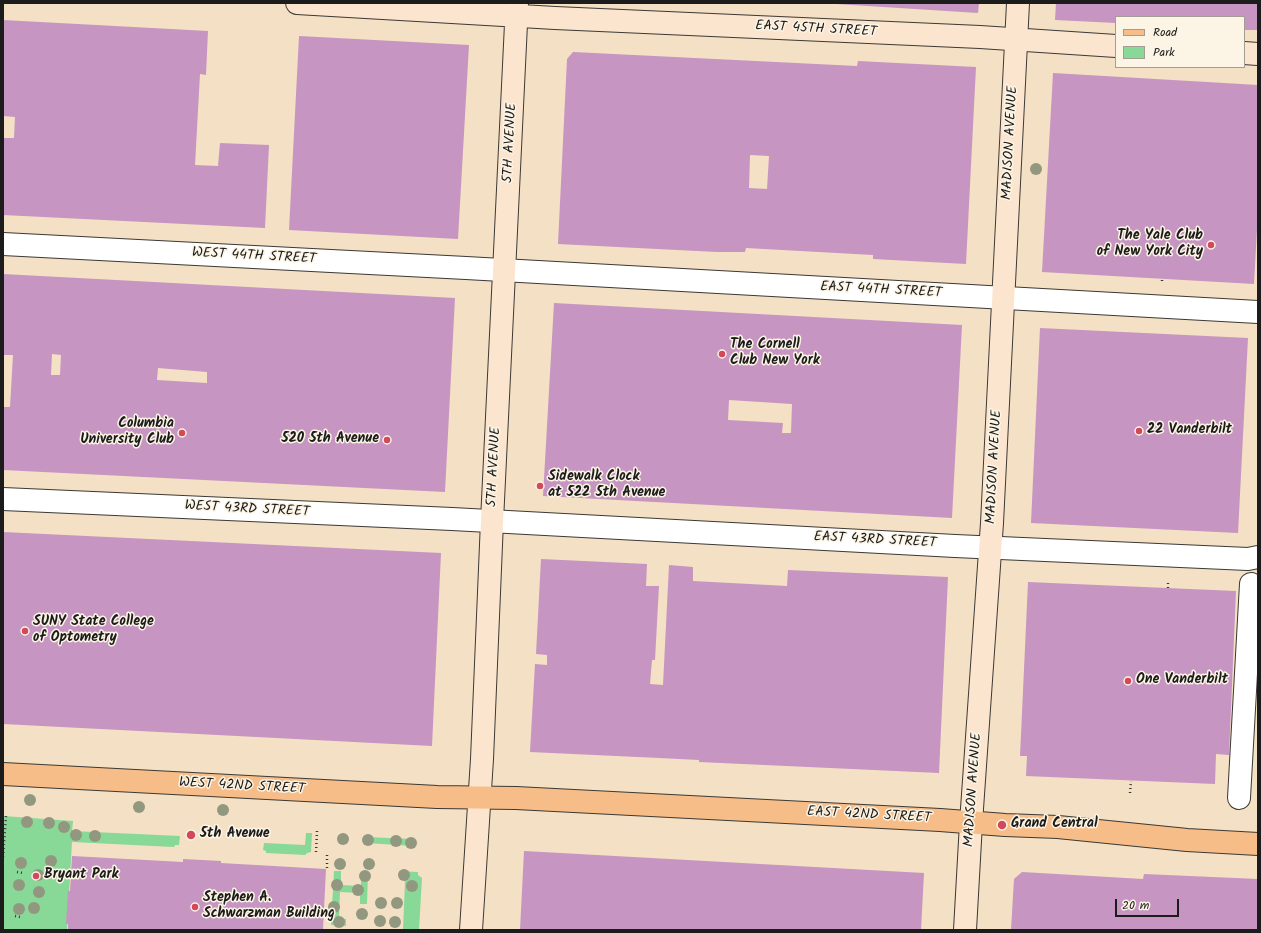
<!DOCTYPE html>
<html>
<head>
<meta charset="utf-8">
<style>
	body { margin:0 }
	#map { position:relative; width:1261px; height:933px; overflow:hidden; background:#f4e0c4; font-family:Kalam,sans-serif }
	canvas { display:block }
	.frame { position:absolute; inset:0; border:4px solid #1c1c1c; pointer-events:none }
	.legend { position:absolute; left:1115px; top:16px; width:130px; height:52px; box-sizing:border-box; background:#fcf5e5; border:1px solid #a29e95; margin:0; padding:5px 7px; list-style:none; font-size:12px; color:#1c1c1c }
	.legend li { display:flex; align-items:center; gap:8px; height:20px }
	.legend b { width:20px; border:1px solid #a29e95 }
	.scale { position:absolute; left:1115px; top:899px; width:64px; height:18px; box-sizing:border-box; border:2px solid #1c1c1c; border-top:0; padding-left:5px; font-size:12px; line-height:14px; white-space:nowrap; color:#1c1c1c; -webkit-text-stroke:3px #fcf5e5; paint-order:stroke }
</style>
</head>
<body>
<div id="map">
<canvas width="1261" height="933"></canvas>
<div class="frame"></div>
<ul class="legend">
<li><b style="height:5px;background:#f7bd88"></b>Road</li>
<li><b style="height:11px;background:#88d897"></b>Park</li>
</ul>
<div class="scale">20 m</div>
</div>
<script>
const ctx = document.querySelector('canvas').getContext('2d');
ctx.lineJoin = 'round';
function fill(path, color) {
  ctx.fillStyle = color;
  ctx.fill(path, 'evenodd');
}
function toPath(rows) {
  const path = new Path2D();
  for (const r of rows) {
    path.moveTo(r[0], r[1]);
    for (let i = 2; i < r.length; i += 2) path.lineTo(r[i], r[i + 1]);
  }
  return path;
}
function strokePath(path, color, width, dash) {
  ctx.strokeStyle = color;
  ctx.lineWidth = width;
  ctx.lineCap = dash ? 'butt' : 'round';
  ctx.setLineDash(dash || []);
  ctx.stroke(path);
}
function drawText(font, color, halo, rows, align = 'center') {
  ctx.font = font + ' Kalam,sans-serif';
  ctx.lineWidth = 3;
  ctx.setLineDash([]);
  ctx.textBaseline = 'middle';
  ctx.strokeStyle = halo;
  ctx.fillStyle = color;
  for (const [text, x, y, turn = 0] of rows) {
    ctx.save();
    ctx.translate(x, y);
    ctx.rotate((+turn || 0) * Math.PI / 180);
    ctx.textAlign = isNaN(turn) ? turn : align;
    if (halo) ctx.strokeText(text, 0, 0);
    ctx.fillText(text, 0, 0);
    ctx.restore();
  }
}
fill(toPath([
	[3,816,73,821,72,831,180,836,179,845,175,845,174,847,72,842,67,930,3,930],
	[306,833,312,833,311,852,307,853,305,855,266,853,266,851,263,850,264,843,305,845],
	[365,837,414,839,414,846,365,843],
	[334,871,341,871,341,885,361,886,361,873,368,873,367,904,360,904,360,893,340,892,339,918,346,919,346,926,331,925],
	[399,871,418,872,418,875,422,878,419,930,403,930,405,882,403,879,399,878]
]), '#88d897');
fill(toPath([
	[836,3,979,3,978,13,836,4],
	[1056,3,1258,3,1258,30,1244,30,1244,17,1116,17,1116,23,1055,20],
	[3,20,208,31,206,75,200,74,195,165,218,166,220,143,269,145,265,228,3,215,3,138,14,138,15,117,3,116],
	[299,36,469,45,458,239,289,230],
	[573,52,857,66,858,61,976,67,966,264,873,259,873,255,746,248,745,252,717,252,558,244,567,59],
	[750,155,769,156,767,189,749,188],
	[1053,73,1258,85,1258,211,1254,284,1042,272],
	[3,274,455,298,445,492,3,470,3,407,10,407,13,355,3,355],
	[52,354,61,355,60,375,51,375],
	[158,368,207,372,207,383,157,380],
	[554,303,962,325,952,518,543,496],
	[729,400,792,404,791,433,782,433,783,423,728,420],
	[1040,328,1248,338,1238,533,1031,523],
	[3,532,441,553,432,746,3,724],
	[541,559,647,564,646,586,659,586,655,660,652,660,650,684,663,685,669,565,693,567,693,581,787,586,788,570,948,577,939,773,699,762,699,760,659,758,530,752,535,664,547,665,547,655,536,654],
	[1028,582,1236,591,1229,755,1216,754,1215,784,1026,776,1027,756,1020,756],
	[524,851,924,873,921,930,520,930],
	[72,856,183,862,183,859,221,861,221,863,326,869,323,930,68,930,68,924,66,924,68,891,70,891],
	[1022,872,1143,879,1144,874,1258,879,1258,930,1011,930,1014,879]
]), '#c695c2');
const street = toPath([
	[3,244,466,268,1258,312],
	[3,499,452,519,955,546,1248,559,1258,557],
	[1239,798,1251,584]
]);
const secondary = toPath([
	[297,3,555,18,980,37,1116,46],
	[1244,53,1258,54],
	[471,930,482,759,492,521,517,3],
	[965,930,971,823,992,523,1018,3]
]);
const primary = toPath([
	[3,774,437,797,516,798,940,820,1005,825,1058,827,1187,840,1258,844]
]);
strokePath(street, '#3c3935', 24);
strokePath(secondary, '#3c3935', 24);
strokePath(primary, '#3c3935', 24);
strokePath(toPath([
	[1162,281,1162,278],
	[1168,588,1168,582],
	[1130,793,1131,781],
	[316,852,317,831],
	[3,857,6,816],
	[327,868,327,854],
	[17,872,23,873],
	[15,916,20,917]
]), '#3c3935', 2.5, [1, 3]);
strokePath(street, '#fff', 22);
strokePath(secondary, '#fce5cf', 22);
strokePath(primary, '#f7bd88', 22);
ctx.fillStyle = '#92987f';
for (const [x, y] of [
	[1036,169],
	[30,800],
	[139,807],
	[223,810],
	[27,822],
	[49,823],
	[64,827],
	[76,835],
	[95,836],
	[343,839],
	[368,840],
	[396,841],
	[411,843],
	[51,861],
	[21,863],
	[340,864],
	[369,864],
	[38,875],
	[404,875],
	[365,876],
	[19,885],
	[337,885],
	[412,886],
	[358,890],
	[39,892],
	[381,903],
	[397,903],
	[334,907],
	[34,908],
	[19,909],
	[362,914],
	[380,921],
	[339,922],
	[395,922]
]) {
  ctx.beginPath();
  ctx.arc(x, y, 6, 0, 2 * Math.PI);
  ctx.fill();
}
for (const [x, y, r, color] of [
	[1211,245,4,"#d1495b"],
	[722,354,4,"#d1495b"],
	[1139,431,4,"#d1495b"],
	[182,433,4,"#d1495b"],
	[387,440,4,"#d1495b"],
	[540,486,4,"#d1495b"],
	[25,631,4,"#d1495b"],
	[1128,681,4,"#d1495b"],
	[1002,825,5,"#d1495b"],
	[191,835,5,"#d1495b"],
	[36,876,4,"#d1495b"],
	[195,907,4,"#d1495b"]
]) {
  const dot = new Path2D();
  dot.arc(x, y, r, 0, 2 * Math.PI);
  ctx.fillStyle = color;
  ctx.fill(dot);
  strokePath(dot, '#fcf5e5', 1.5);
}
drawText('14px', '#1c1c1c', '#fcf5e5', [
	["EAST 45TH STREET",816,30,3],
	["5TH AVENUE",511,143,-87],
	["MADISON AVENUE",1011,143,-87],
	["WEST 44TH STREET",254,257,3],
	["EAST 44TH STREET",881,291,3],
	["5TH AVENUE",495,467,-87],
	["MADISON AVENUE",995,467,-87],
	["WEST 43RD STREET",247,510,3],
	["EAST 43RD STREET",875,541,3],
	["WEST 42ND STREET",242,787,3],
	["MADISON AVENUE",974,790,-86],
	["EAST 42ND STREET",869,816,3]
]);
drawText('bold 14px', '#1c1c1c', '#fcf5e5', [
	["The Yale Club",1203,237,"right"],
	["of New York City",1203,253,"right"],
	["The Cornell",730,346],
	["Club New York",730,362],
	["Columbia",174,425,"right"],
	["University Club",174,441,"right"],
	["22 Vanderbilt",1147,431],
	["520 5th Avenue",379,440,"right"],
	["Sidewalk Clock",548,478],
	["at 522 5th Avenue",548,494],
	["SUNY State College",33,623],
	["of Optometry",33,639],
	["One Vanderbilt",1136,681],
	["Grand Central",1011,825],
	["5th Avenue",200,835],
	["Bryant Park",44,876],
	["Stephen A.",203,899],
	["Schwarzman Building",203,915]
], 'left');
</script>
</body>
</html>
